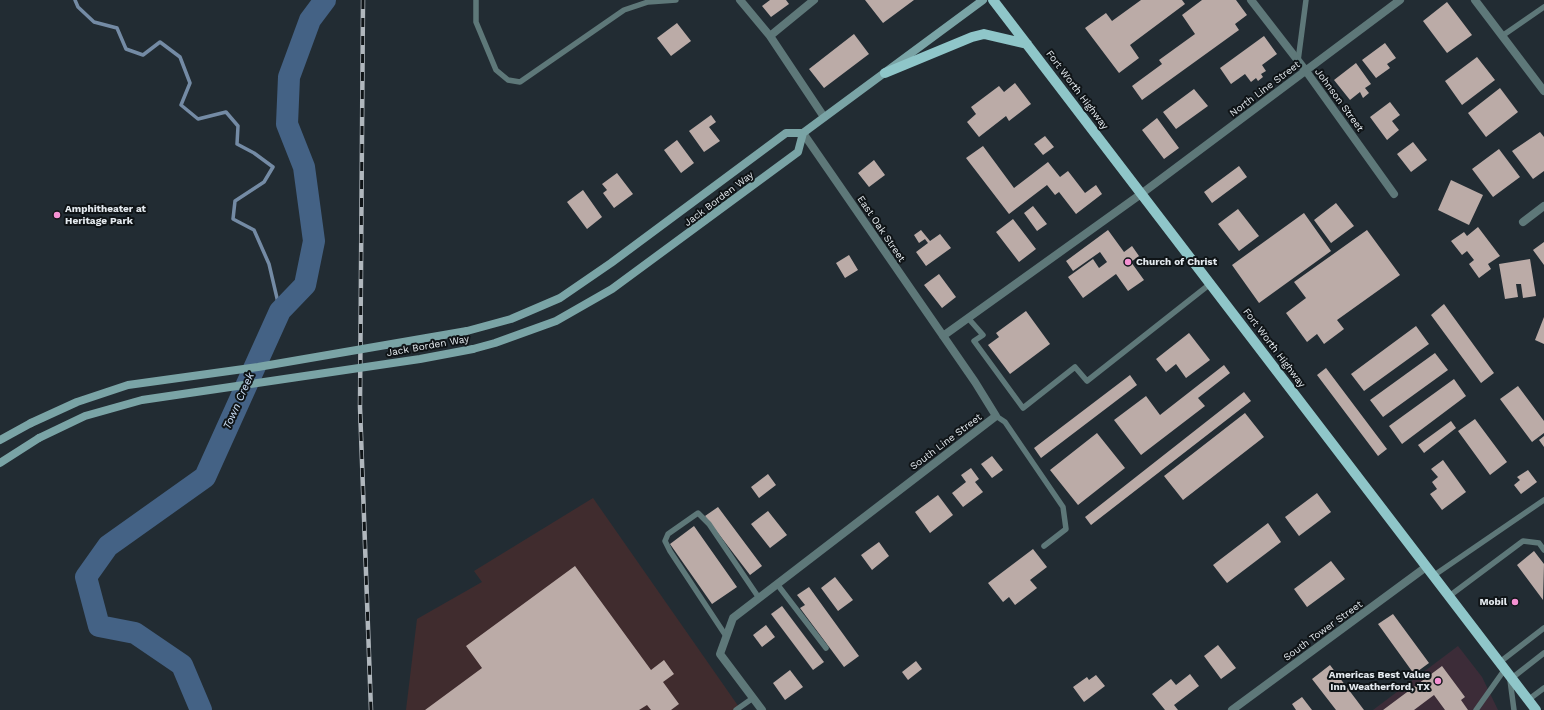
<!DOCTYPE html>
<html>
<head>
<meta charset="utf-8">
<style>
	body { margin:0 }
	canvas { display:block; background:#222c33 }
</style>
</head>
<body>
<canvas width="1544" height="710"></canvas>
<script>
const ctx = document.querySelector('canvas').getContext('2d');
ctx.lineJoin = 'round';
function fill(path, color) {
  ctx.fillStyle = color;
  ctx.fill(path, 'evenodd');
}
function toPath(rows) {
  const path = new Path2D();
  for (const r of rows) {
    path.moveTo(r[0], r[1]);
    for (let i = 2; i < r.length; i += 2) path.lineTo(r[i], r[i + 1]);
  }
  return path;
}
function strokePath(path, color, width, dash) {
  ctx.strokeStyle = color;
  ctx.lineWidth = width;
  ctx.lineCap = dash ? 'butt' : 'round';
  ctx.setLineDash(dash || []);
  ctx.stroke(path);
}
function drawText(font, color, halo, rows, align = 'center') {
  ctx.font = font + ' "Work Sans",sans-serif';
  ctx.lineWidth = 4;
  ctx.setLineDash([]);
  ctx.textBaseline = 'middle';
  ctx.strokeStyle = halo;
  ctx.fillStyle = color;
  for (const [text, x, y, turn = 0] of rows) {
    ctx.save();
    ctx.translate(x, y);
    ctx.rotate((+turn || 0) * Math.PI / 180);
    ctx.textAlign = isNaN(turn) ? turn : align;
    if (halo) ctx.strokeText(text, 0, 0);
    ctx.fillText(text, 0, 0);
    ctx.restore();
  }
}
fill(toPath([
	[1458,646,1482,677,1498,710,1373,710]
]), '#3c2c38');
fill(toPath([
	[593,498,741,710,406,710,417,619,482,582,474,571]
]), '#402c2e');
strokePath(toPath([
	[75,0,78,7,94,22,117,28,126,49,143,55,160,42,180,57,190,83,181,105,198,119,226,112,238,126,237,144,254,153,273,167,264,182,235,201,233,219,254,230,269,264,280,311]
]), '#748ba5', 3.5);
strokePath(toPath([
	[201,710,182,665,135,633,99,626,86,577,108,546,205,477,280,311,305,285,314,241,304,167,287,124,289,77,310,20,325,0]
]), '#446285', 22);
fill(toPath([
	[770,0,786,0,789,4,771,17,762,6],
	[865,0,914,0,883,23],
	[1141,0,1182,0,1185,4,1130,45,1139,58,1119,73,1085,28,1106,13,1112,21],
	[1202,0,1236,0,1247,15,1235,24,1239,30,1142,100,1132,86,1162,64,1159,60,1195,34,1182,15],
	[1447,2,1472,35,1447,53,1423,21],
	[677,23,691,41,671,56,657,38],
	[854,34,869,54,824,88,809,69],
	[1264,36,1277,54,1262,65,1266,71,1261,74,1263,77,1258,81,1256,78,1251,82,1245,74,1231,84,1220,68],
	[1385,43,1396,58,1387,64,1390,68,1376,78,1362,60],
	[1477,57,1495,80,1462,105,1445,81],
	[1356,63,1371,84,1365,88,1369,93,1363,98,1360,92,1350,100,1334,80],
	[1015,83,1031,104,1009,121,1006,116,979,137,967,122,976,114,971,107,999,86,1004,92],
	[1500,88,1518,112,1486,137,1468,113],
	[1194,89,1208,106,1176,129,1163,112],
	[1390,102,1400,115,1392,121,1399,130,1387,140,1370,117],
	[711,115,716,122,709,127,720,141,704,152,689,131],
	[1157,118,1179,148,1164,159,1142,130],
	[1540,132,1544,137,1544,171,1533,179,1512,151],
	[1045,136,1054,147,1043,155,1034,144],
	[677,140,694,163,681,173,664,150],
	[1413,142,1427,160,1411,172,1397,154],
	[983,146,1014,188,1048,162,1060,177,1068,171,1085,193,1096,185,1102,194,1076,214,1059,192,1055,195,1047,185,1009,214,966,158],
	[1499,149,1520,177,1493,197,1472,169],
	[874,160,885,175,869,187,858,173],
	[1239,166,1247,177,1212,203,1204,192],
	[617,173,633,194,614,208,603,193,607,190,602,184],
	[1451,180,1483,195,1469,225,1438,210],
	[583,190,602,217,587,229,567,202],
	[1336,203,1354,226,1331,243,1314,220],
	[1033,206,1047,224,1037,231,1024,213],
	[1238,209,1259,236,1239,251,1218,224],
	[1304,213,1331,251,1259,303,1232,265],
	[1013,219,1036,249,1019,262,996,232],
	[1478,227,1500,256,1488,264,1491,269,1479,278,1469,264,1474,260,1467,251,1462,255,1451,241,1464,232,1467,236],
	[921,230,930,241,940,234,951,248,926,266,916,252,928,243,925,239,919,243,914,235],
	[1108,230,1124,252,1132,246,1139,256,1131,262,1144,280,1128,291,1116,274,1083,298,1068,277,1093,259,1099,268,1107,262,1100,252,1073,271,1066,261],
	[1367,230,1400,275,1337,320,1344,329,1324,344,1317,334,1307,342,1286,313,1306,298,1294,282],
	[1544,242,1544,265,1533,250],
	[849,255,858,270,845,278,836,263],
	[1530,259,1536,296,1523,298,1521,284,1516,284,1518,297,1505,299,1499,264],
	[939,274,956,297,942,308,924,285],
	[1444,304,1494,373,1481,383,1431,315],
	[1026,311,1050,344,1010,374,988,345,999,337,996,333],
	[1544,317,1544,344,1535,340],
	[1416,326,1429,344,1364,391,1351,374],
	[1189,333,1210,360,1186,378,1176,364,1166,372,1156,359],
	[1435,353,1448,370,1383,417,1370,400],
	[1224,365,1230,373,1198,398,1205,406,1141,455,1114,420,1146,396,1160,415],
	[1326,368,1387,449,1378,456,1317,375],
	[1130,375,1137,385,1041,458,1034,448],
	[1454,379,1466,396,1402,444,1389,426],
	[1518,386,1544,421,1544,433,1532,442,1500,399],
	[1244,392,1251,401,1091,525,1085,517],
	[1245,413,1264,437,1183,500,1164,476],
	[1475,419,1507,462,1490,475,1458,431],
	[1451,421,1456,428,1424,453,1418,445],
	[1097,433,1125,468,1078,505,1050,470],
	[1544,436,1544,447,1539,440],
	[992,456,1003,470,992,478,981,464],
	[1443,460,1466,492,1442,510,1430,494,1437,489,1432,482,1438,477,1431,469],
	[971,468,979,479,975,482,983,492,963,507,952,493,966,482,961,475],
	[1528,470,1537,482,1521,494,1514,485,1520,480,1517,477],
	[768,474,776,485,759,498,751,487],
	[1317,493,1331,512,1299,536,1285,517],
	[938,495,953,515,930,533,915,512],
	[718,507,762,566,750,575,705,516],
	[768,511,787,535,770,548,751,524],
	[1268,523,1281,542,1227,583,1213,565],
	[694,526,737,587,712,604,670,544],
	[879,542,889,556,872,570,861,555],
	[1033,549,1047,567,1030,580,1037,588,1015,605,1009,597,1003,602,988,583],
	[1534,551,1544,564,1543,600,1517,565],
	[1331,561,1345,579,1307,607,1294,589],
	[575,566,651,670,664,660,674,674,663,682,679,704,671,710,651,710,647,705,639,710,425,710,482,668,466,646],
	[835,577,853,600,838,611,821,588],
	[809,587,859,656,844,667,800,608,805,605,797,595],
	[782,606,824,662,813,670,771,614],
	[1393,614,1429,663,1414,674,1378,624],
	[766,625,775,637,762,647,753,635],
	[1218,645,1236,668,1221,679,1204,656],
	[916,661,922,669,908,680,902,672],
	[1330,665,1364,710,1336,710,1312,679],
	[1442,666,1465,697,1461,700,1468,710,1445,710,1434,695,1414,710,1383,710],
	[790,670,803,687,785,700,773,683],
	[1190,674,1199,686,1174,705,1178,710,1165,710,1152,694,1171,679,1176,685],
	[1096,675,1105,686,1084,702,1073,687,1087,677,1089,680],
	[1302,697,1312,710,1296,710,1292,704]
]), '#bbaba7');
strokePath(toPath([
	[476,0,476,22,496,70,508,80,520,82,624,10,648,2,676,0],
	[1502,36,1544,7],
	[1298,61,1306,0],
	[968,318,983,335,974,341,1023,408,1075,367,1087,381,1210,284],
	[996,416,1005,422,1063,507,1066,529,1044,546],
	[1433,576,1544,500],
	[777,584,826,648],
	[1448,597,1523,541,1539,543,1544,550],
	[726,636,670,551,665,541,668,534,698,513,709,524,759,598],
	[1500,662,1544,628],
	[1512,678,1544,653],
	[1510,680,1514,710],
	[1528,700,1544,688],
	[736,710,753,698],
	[1476,710,1505,669]
]), '#5e7879', 5.5);
strokePath(toPath([
	[740,0,770,36,824,117],
	[1251,0,1306,71,1394,194],
	[770,36,814,0],
	[1523,222,1544,206],
	[943,336,1141,194,1400,0],
	[762,710,720,654,733,618,996,416,975,382,803,133],
	[1232,710,1426,567]
]), '#5e7879', 8);
strokePath(toPath([
	[1475,0,1544,91]
]), '#5e7879', 8);
strokePath(toPath([
	[467,331,511,319,560,298,611,263,786,133,803,133,983,0],
	[473,349,495,343,556,321,612,289,798,152,803,133],
	[0,440,31,423],
	[0,463,39,438]
]), '#7aa4a6', 8);
strokePath(toPath([
	[993,0,1536,710],
	[885,73,972,37,984,34,1027,44]
]), '#8fc6c9', 10);
const rail = toPath([
	[363,0,360,407,371,710]
]);
strokePath(rail, '#b0b7bd', 4.5);
strokePath(rail, '#0f1417', 3, [9]);
strokePath(toPath([
	[31,423,77,402,128,385,258,367,467,331],
	[39,438,85,416,142,400,420,359,473,349]
]), '#7aa4a6', 8);
for (const [x, y, r, color] of [
	[57,215,4,"#f591d2"],
	[1128,262,4,"#f591d2"],
	[1515,602,4,"#f591d2"],
	[1438,681,4,"#f591d2"]
]) {
  const dot = new Path2D();
  dot.arc(x, y, r, 0, 2 * Math.PI);
  ctx.fillStyle = color;
  ctx.fill(dot);
  strokePath(dot, '#0f1417', 1.5);
}
drawText('10px', '#e4eaef', '#0f1417', [
	["North Line Street",1265,89,-37],
	["Fort Worth Highway",1077,90,53],
	["Johnson Street",1339,100,54],
	["Jack Borden Way",719,199,-37],
	["East Oak Street",881,229,56],
	["Jack Borden Way",428,346,-10],
	["Fort Worth Highway",1274,348,53],
	["South Line Street",946,442,-37],
	["South Tower Street",1323,631,-36]
]);
drawText('bold 10px', '#e4eaef', '#0f1417', [
	["Amphitheater at",65,209],
	["Heritage Park",65,221],
	["Church of Christ",1136,262],
	["Mobil",1507,602,"right"],
	["Americas Best Value",1430,675,"right"],
	["Inn Weatherford, TX",1430,687,"right"]
], 'left');
drawText('italic 11px', '#cee2f9', '#0f1417', [
	["Town Creek",239,401,-66]
]);
</script>
</body>
</html>
